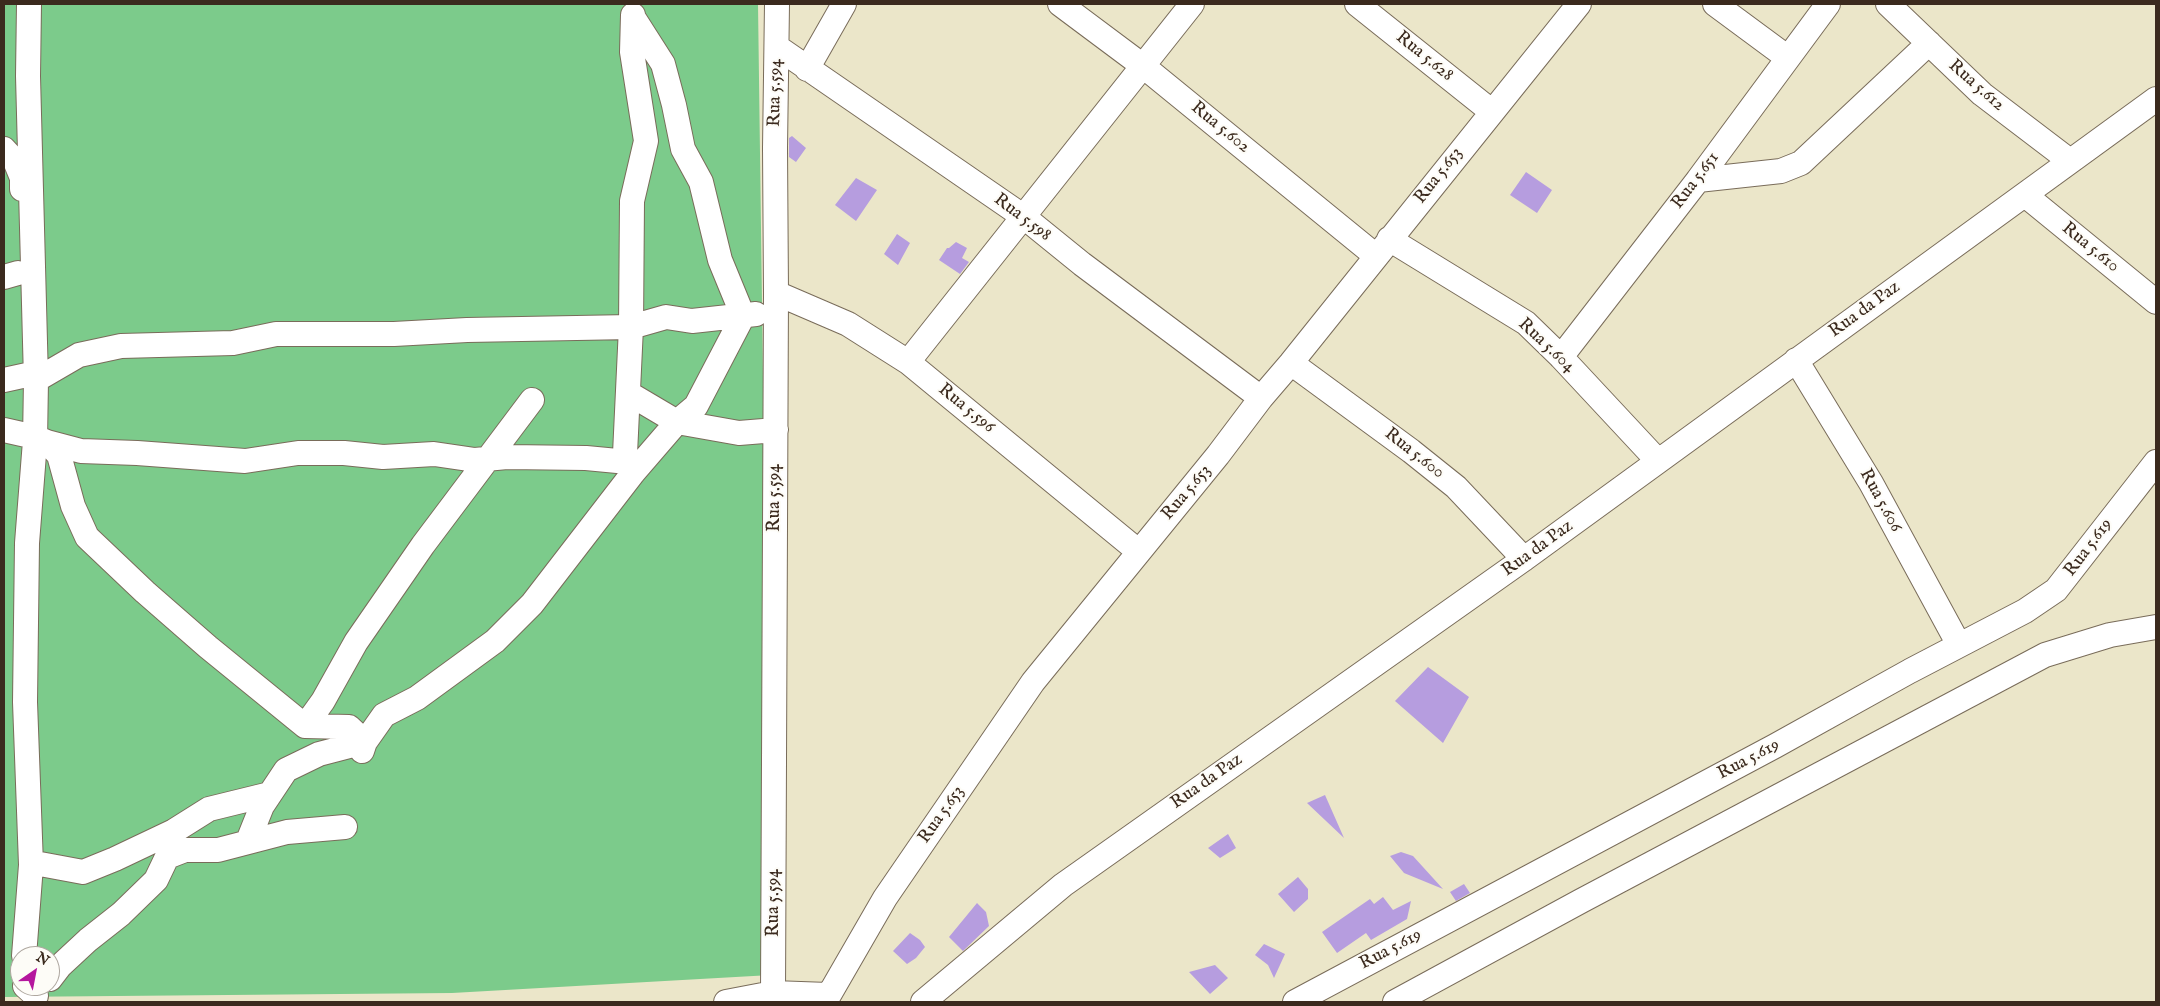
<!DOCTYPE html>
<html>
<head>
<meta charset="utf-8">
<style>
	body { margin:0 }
	#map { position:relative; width:2160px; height:1006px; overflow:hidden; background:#ebe6c9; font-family:"IM FELL English",serif }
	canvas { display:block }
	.frame { position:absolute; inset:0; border:5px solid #3b2a1e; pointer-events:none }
	.north { position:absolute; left:10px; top:946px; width:50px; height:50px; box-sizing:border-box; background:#fdfcf7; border:1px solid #afa8a0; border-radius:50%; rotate:33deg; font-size:14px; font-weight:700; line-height:20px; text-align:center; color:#3b2a1e }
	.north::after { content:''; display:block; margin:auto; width:18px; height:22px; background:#b5179e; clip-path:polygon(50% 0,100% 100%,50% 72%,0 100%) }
</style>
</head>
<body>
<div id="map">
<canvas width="2160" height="1006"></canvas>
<div class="frame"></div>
<div class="north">N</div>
</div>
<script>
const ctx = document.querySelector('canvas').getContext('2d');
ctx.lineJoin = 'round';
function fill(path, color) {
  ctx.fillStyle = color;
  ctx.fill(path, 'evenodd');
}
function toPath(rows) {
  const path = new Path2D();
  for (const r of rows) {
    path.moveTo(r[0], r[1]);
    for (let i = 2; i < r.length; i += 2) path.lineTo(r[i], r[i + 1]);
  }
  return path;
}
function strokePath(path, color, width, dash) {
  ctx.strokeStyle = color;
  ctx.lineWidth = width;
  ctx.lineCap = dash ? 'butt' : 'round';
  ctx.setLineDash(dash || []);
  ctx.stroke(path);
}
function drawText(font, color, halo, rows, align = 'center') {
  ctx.font = font + ' "IM FELL English",serif';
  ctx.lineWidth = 4;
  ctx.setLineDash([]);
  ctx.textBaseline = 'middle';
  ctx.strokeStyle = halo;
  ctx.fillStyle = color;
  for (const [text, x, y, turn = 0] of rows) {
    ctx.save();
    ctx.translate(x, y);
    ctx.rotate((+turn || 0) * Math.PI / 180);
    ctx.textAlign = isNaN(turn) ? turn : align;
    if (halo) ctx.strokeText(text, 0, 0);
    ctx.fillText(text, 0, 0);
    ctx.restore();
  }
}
fill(toPath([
	[4,4,758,4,771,975,452,993,4,997],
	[20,956,50,956,50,986,20,986]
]), '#7ccb8b');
fill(toPath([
	[792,136,806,148,796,162,789,157,789,138],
	[1526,172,1552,190,1537,213,1510,195],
	[856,178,877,190,856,221,835,205],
	[897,234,910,243,898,265,884,254],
	[956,242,967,248,962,258,969,262,960,274,939,260,947,248,949,248],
	[1428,667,1469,697,1443,743,1395,701],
	[1325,795,1344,838,1307,803],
	[1228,834,1236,848,1220,858,1208,848],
	[1401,852,1413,856,1443,889,1404,873,1390,856],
	[1298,877,1308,889,1308,899,1294,912,1278,894],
	[1464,884,1470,893,1456,901,1450,892],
	[1383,897,1393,910,1411,901,1407,919,1371,940,1366,933,1337,953,1322,932,1370,899,1374,904],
	[977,903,986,912,989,926,963,951,949,937],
	[910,933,920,940,925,947,916,958,907,964,893,951],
	[1264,944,1285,954,1274,978,1268,965,1255,955],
	[1215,965,1228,978,1210,994,1189,972]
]), '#b69ddf');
const minor = toPath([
	[1060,4,1143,66,1376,256],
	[1357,4,1491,111],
	[1715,4,1788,58],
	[1888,4,1982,94,2070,161],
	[777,47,1024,217,1082,264,1261,398],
	[807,69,844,4],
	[4,149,15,161,22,178,22,189],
	[1698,180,1781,171,1801,163,1929,43],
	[2025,195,2156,302],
	[1389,239,1526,323,1561,357,1658,461],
	[4,277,18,273],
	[776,293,848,324,908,362,1138,551],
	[1561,357,1698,180,1828,4],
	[1796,360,1871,483,1959,645],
	[908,362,1192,4],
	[1291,363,1411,451,1456,487,1524,559],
	[4,380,36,373],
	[36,380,79,355,121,346,233,343,276,334,394,334,467,330,631,327,666,317,692,321,756,314],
	[628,393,677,422,739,433,776,430],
	[4,430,35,437,47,442,59,455,73,506,87,537,145,592,208,647,305,726],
	[47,442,81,451,137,453,245,461,298,453,344,453,383,457,434,454,475,460,507,457,586,458,628,462],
	[633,473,625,454,631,327,632,201,646,141,632,52,633,15],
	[365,742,349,727,305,726,323,701,356,642,423,545,532,400],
	[362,751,365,742,384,715,417,698,495,641,532,604,633,473,677,422,696,406,743,316,720,260,701,182,683,149,674,105,663,64,633,17],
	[248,841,262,806,286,770,319,754,365,742],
	[31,865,40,864,83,872,115,859,174,831,209,809,270,794],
	[24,956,31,865,25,702,27,543,35,441,36,380,28,76,29,4],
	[50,979,60,966,88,940,121,914,156,880,167,857,185,850,218,850,287,832,345,827],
	[25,986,36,996],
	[773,993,776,293,775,148,777,4],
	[726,1002,773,993,828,995],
	[825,1002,885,898,1033,682,1218,455,1261,398,1291,363,1579,4],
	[923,1002,1063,885,1524,559,2156,99],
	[1295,1002,1775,746,1910,671,2025,611,2056,590,2156,462],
	[1395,1002,1581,901,2045,655,2110,635,2156,627]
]);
strokePath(minor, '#796c5a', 26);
strokePath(minor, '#fff', 24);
drawText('18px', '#3b2a1e', '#fdfcf7', [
	["Rua 5.628",1424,57,39],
	["Rua 5.612",1976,86,41],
	["Rua 5.594",776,93,-89],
	["Rua 5.602",1220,128,39],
	["Rua 5.653",1439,176,-52],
	["Rua 5.651",1696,181,-53],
	["Rua 5.598",1022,218,37],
	["Rua 5.610",2090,248,39],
	["Rua da Paz",1865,310,-36],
	["Rua 5.604",1546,346,43],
	["Rua 5.596",966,409,39],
	["Rua 5.600",1414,454,38],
	["Rua 5.653",1187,493,-50],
	["Rua 5.594",775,498,-90],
	["Rua 5.606",1880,501,61],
	["Rua 5.619",2089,548,-53],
	["Rua da Paz",1538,549,-36],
	["Rua 5.619",1749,760,-28],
	["Rua da Paz",1207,782,-35],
	["Rua 5.653",942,815,-55],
	["Rua 5.594",774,903,-90],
	["Rua 5.619",1391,950,-28]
]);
</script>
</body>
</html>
